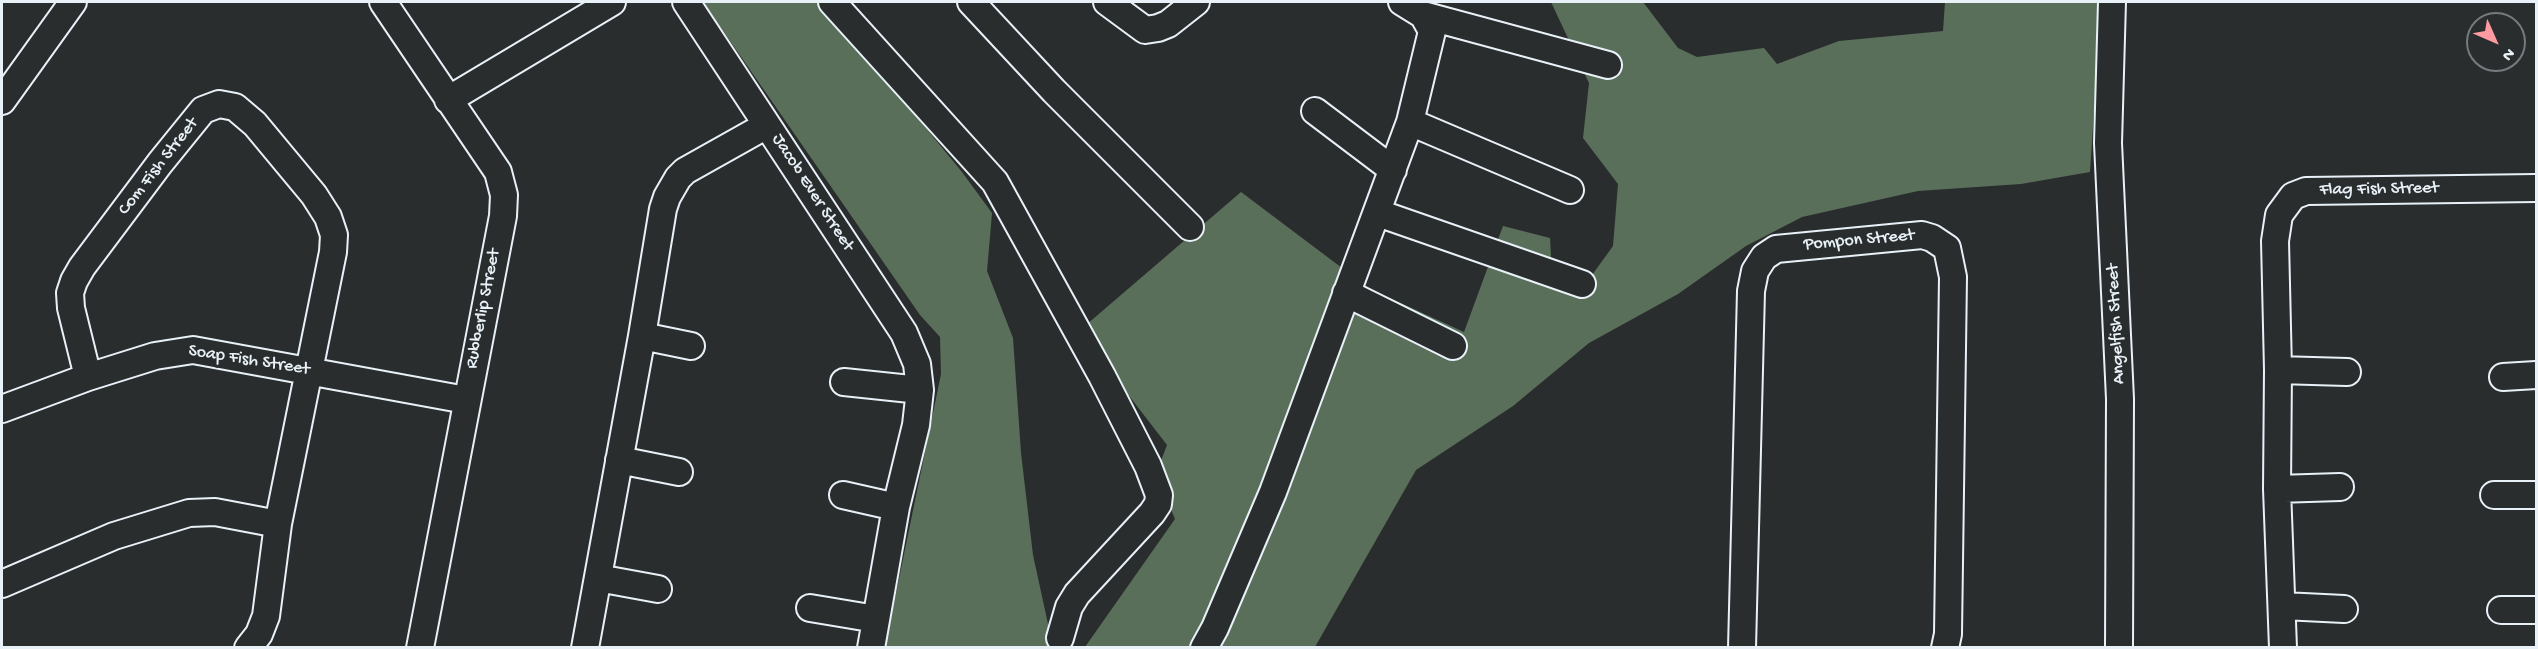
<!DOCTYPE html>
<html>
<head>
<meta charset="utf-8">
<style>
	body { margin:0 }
	#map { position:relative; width:2538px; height:649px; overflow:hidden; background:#2a2d2e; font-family:"Gochi Hand",sans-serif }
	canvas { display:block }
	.frame { position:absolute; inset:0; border:3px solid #e8f1f8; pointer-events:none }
	.north { position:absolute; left:2466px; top:12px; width:60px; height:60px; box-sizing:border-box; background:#2a2d2e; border:2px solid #767b7f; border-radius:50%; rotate:135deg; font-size:16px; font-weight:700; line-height:24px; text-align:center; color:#e8f1f8 }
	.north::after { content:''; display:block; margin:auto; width:21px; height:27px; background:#ff9aa2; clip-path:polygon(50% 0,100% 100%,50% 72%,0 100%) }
</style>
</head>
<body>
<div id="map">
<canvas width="2538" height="649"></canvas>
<div class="frame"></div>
<div class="north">N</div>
</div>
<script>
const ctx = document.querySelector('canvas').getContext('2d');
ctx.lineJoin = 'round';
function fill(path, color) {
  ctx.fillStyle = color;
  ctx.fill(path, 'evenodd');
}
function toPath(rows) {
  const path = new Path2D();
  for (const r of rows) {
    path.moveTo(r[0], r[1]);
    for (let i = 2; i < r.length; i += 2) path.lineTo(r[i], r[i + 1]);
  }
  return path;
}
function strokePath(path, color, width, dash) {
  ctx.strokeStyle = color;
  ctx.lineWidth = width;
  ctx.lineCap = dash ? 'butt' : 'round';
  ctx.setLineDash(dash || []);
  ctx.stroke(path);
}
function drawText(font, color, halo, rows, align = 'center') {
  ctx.font = font + ' "Gochi Hand",sans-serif';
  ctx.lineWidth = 6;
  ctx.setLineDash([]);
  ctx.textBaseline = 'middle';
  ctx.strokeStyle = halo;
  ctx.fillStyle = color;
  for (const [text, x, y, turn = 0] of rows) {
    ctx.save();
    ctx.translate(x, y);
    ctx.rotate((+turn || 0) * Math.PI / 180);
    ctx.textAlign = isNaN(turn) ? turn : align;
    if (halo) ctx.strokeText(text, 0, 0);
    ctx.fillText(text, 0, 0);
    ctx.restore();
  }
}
fill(toPath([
	[703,2,822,2,962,172,992,213,987,271,1013,338,1021,453,1033,555,1053,647,885,647,941,374,940,337,920,315],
	[1551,2,1643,2,1678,48,1697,57,1764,48,1777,64,1839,41,1943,31,1945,2,2101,2,2090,172,2021,184,1918,191,1802,217,1746,246,1678,294,1589,343,1513,406,1416,470,1315,647,1085,647,1175,519,1156,474,1167,445,1079,331,1241,192,1370,289,1464,332,1503,226,1550,238,1552,274,1587,282,1613,246,1618,184,1583,138,1589,83]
]), '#5a6f5a');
const minor = toPath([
	[383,2,498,172,504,195,503,216,420,648],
	[686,2,904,333,917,364,920,390,916,425,896,507,871,648],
	[832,2,995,182,1102,376,1148,466,1159,495,1158,504,1152,513,1077,594,1069,607,1060,638],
	[971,2,1054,91,1190,227],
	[1107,2,1145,30,1158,28,1168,24,1196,2],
	[2112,2,2108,143,2120,399,2119,648],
	[1423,15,1608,65],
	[448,100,612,2],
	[2,101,73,2],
	[1315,111,1393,170],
	[1410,122,1570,190],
	[1378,213,1582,284],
	[1346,293,1453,346],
	[642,336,691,346],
	[2278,370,2347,372],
	[88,377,71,308,70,293,74,281,82,267,160,163,203,110,219,104,235,107,255,124,314,195,328,217,334,235,333,252,278,524,266,616,259,634,248,648],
	[2503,377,2536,375],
	[844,382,920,390],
	[2,409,88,377,155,356,193,350,466,400],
	[619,460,679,472],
	[2277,489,2340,487],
	[843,495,896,507],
	[2494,495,2536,495],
	[598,578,658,589],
	[2,584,114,536,189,513,215,512,278,524],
	[2283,606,2344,609],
	[810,608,876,619],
	[2501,610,2536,610],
	[585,648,642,336,663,209,667,197,678,178,685,171,767,125],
	[1204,648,1215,628,1273,492,1410,122,1432,31,1423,15,1402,2],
	[1742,648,1751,291,1755,271,1764,257,1776,249,1922,235,1932,238,1947,248,1953,277,1948,634,1945,648],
	[2283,648,2277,489,2278,370,2275,241,2279,215,2293,196,2306,191,2536,188]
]);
strokePath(minor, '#e8f1f8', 30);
strokePath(minor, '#2a2d2e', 26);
drawText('18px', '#e8f1f8', '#2a2d2e', [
	["Com Fish Street",159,167,-52],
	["Flag Fish Street",2379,190,-1],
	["Jacob Ever Street",812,193,57],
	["Pompon Street",1859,241,-5],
	["Rubberlip Street",484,309,-79],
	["Angelfish Street",2117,324,-93],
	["Soap Fish Street",249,361,9]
]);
</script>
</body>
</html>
